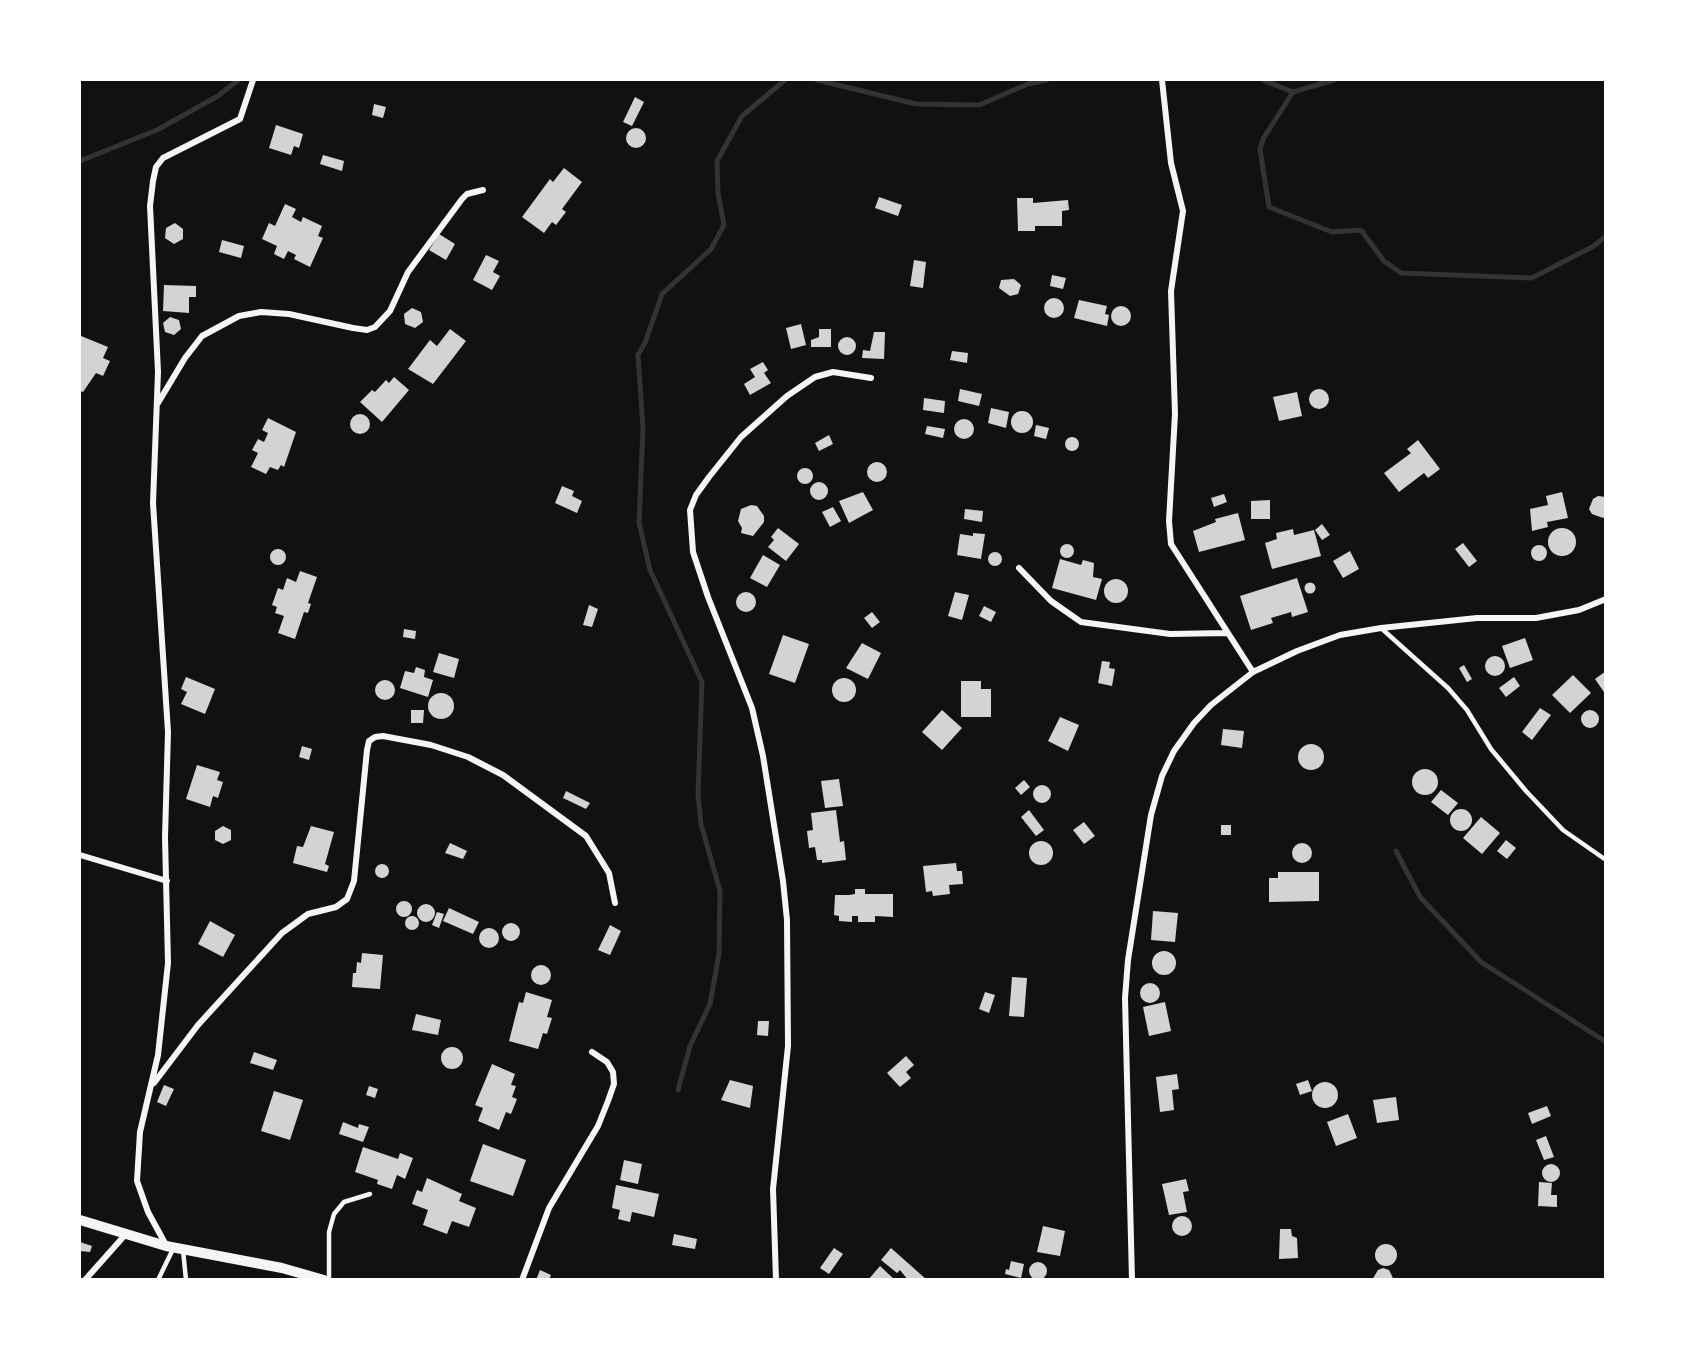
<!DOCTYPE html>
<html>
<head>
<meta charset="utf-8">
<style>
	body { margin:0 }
	#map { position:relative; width:1685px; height:1359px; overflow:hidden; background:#111; font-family:Karla,sans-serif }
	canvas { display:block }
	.frame { position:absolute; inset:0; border:81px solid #fff; pointer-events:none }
</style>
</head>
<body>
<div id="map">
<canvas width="1685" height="1359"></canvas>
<div class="frame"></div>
</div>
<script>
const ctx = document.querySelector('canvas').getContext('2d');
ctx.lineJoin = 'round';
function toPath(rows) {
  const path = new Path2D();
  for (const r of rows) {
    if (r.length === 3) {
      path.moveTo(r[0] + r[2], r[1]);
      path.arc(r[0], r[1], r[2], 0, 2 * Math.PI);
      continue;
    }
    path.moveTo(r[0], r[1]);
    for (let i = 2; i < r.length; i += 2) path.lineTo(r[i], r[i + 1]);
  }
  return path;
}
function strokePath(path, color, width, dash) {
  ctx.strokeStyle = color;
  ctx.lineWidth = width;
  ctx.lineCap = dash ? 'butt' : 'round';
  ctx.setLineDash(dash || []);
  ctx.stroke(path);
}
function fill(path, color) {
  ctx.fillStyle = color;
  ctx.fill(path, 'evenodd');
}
strokePath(toPath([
	[817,80,916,104,979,105,1028,84,1047,80],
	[1263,80,1293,92],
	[1334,80,1293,92,1263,139,1260,149,1269,207,1332,232,1361,230,1384,261,1401,273,1532,278,1594,246,1606,236],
	[80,161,157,130,218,96,238,80],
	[1396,851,1420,897,1481,962,1606,1042],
	[678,1090,690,1046,710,1004,719,954,720,891,701,824,698,795,702,682,650,570,639,523,643,428,638,355,645,343,662,294,711,249,724,225,718,193,717,161,742,116,785,80]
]), '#333', 5);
fill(toPath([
	[635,97,644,102,632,126,623,122],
	[374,104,386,107,383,118,372,115],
	[276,125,303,134,299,148,294,146,291,155,269,148],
	[636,138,10],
	[323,155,344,161,342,171,320,164],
	[564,168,582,182,562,209,566,212,556,225,552,222,544,233,522,217,550,179,553,182],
	[879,197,902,205,898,216,875,208],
	[1017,198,1033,198,1033,203,1068,200,1069,210,1062,211,1062,226,1035,226,1035,231,1018,231],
	[285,204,296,209,292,217,301,222,303,217,322,226,318,236,323,238,310,267,294,259,296,255,288,251,284,259,274,254,277,246,262,239,269,223,275,226],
	[175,223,183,229,183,239,174,244,165,238,166,228],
	[439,234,455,244,446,260,429,250],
	[222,240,244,246,241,258,219,252],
	[486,255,499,261,493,272,500,276,492,290,473,280],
	[914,260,926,262,923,288,910,286],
	[1052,275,1066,278,1063,289,1050,286],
	[1014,279,1021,285,1018,294,1010,296,999,288,1001,280],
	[164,285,196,286,196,297,189,297,189,313,163,311],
	[1054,308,10],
	[1079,300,1107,306,1105,314,1109,315,1107,326,1074,318],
	[1121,316,10],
	[412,308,421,312,423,322,415,328,405,324,404,314],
	[170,317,179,320,181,329,174,335,165,332,163,323],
	[801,324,806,345,791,349,786,328],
	[450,329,466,341,433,384,408,369,430,340,437,346],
	[819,329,831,329,831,347,811,347,811,340,819,337],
	[874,332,885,332,884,359,862,358,863,350,870,351],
	[81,336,108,347,103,358,110,361,103,376,96,373,83,392,80,391],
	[847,346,9],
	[952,351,968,353,967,363,950,360],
	[763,362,768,370,764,373,771,383,750,395,744,384,755,377,750,369],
	[394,377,409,390,382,422,360,402,372,390,375,392,386,380,389,383],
	[960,389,982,394,979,406,958,401],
	[1319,399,10],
	[1297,392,1302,416,1279,421,1273,397],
	[924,398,945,401,944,413,923,410],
	[991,408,1009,412,1006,428,988,423],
	[1022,422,11],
	[360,424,10],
	[268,418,296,432,284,467,281,465,278,470,270,467,266,474,251,467,258,453,252,450,258,439,264,442,268,433,262,430],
	[964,429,10],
	[1036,425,1049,428,1046,439,1034,436],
	[927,426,945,429,943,438,925,434],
	[829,435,833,444,819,451,815,443],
	[1072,444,7],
	[1418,440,1440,469,1428,478,1424,473,1399,492,1384,473,1411,453,1407,449],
	[877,472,10],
	[805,476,8],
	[819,491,9],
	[562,486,574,491,572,496,582,501,577,513,555,503],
	[863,492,873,510,849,523,839,501],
	[1562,492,1568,518,1547,522,1548,527,1532,531,1530,509,1548,505,1546,496],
	[1224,494,1227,502,1214,507,1211,498],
	[1598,496,1606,497,1606,517,1603,518,1592,514,1589,509,1593,499],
	[1270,500,1270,519,1251,519,1251,501],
	[751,505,757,506,764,516,764,522,753,536,741,533,742,528,738,521,741,509],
	[833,507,841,521,830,527,822,512],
	[965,509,983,511,982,522,964,519],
	[1238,513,1245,540,1199,552,1193,531,1216,522,1215,519],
	[1322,524,1330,535,1322,540,1315,530],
	[778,528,799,544,786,561,768,547,774,540,771,537],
	[1562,542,14],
	[1293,529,1294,535,1314,530,1321,556,1272,569,1265,543,1277,539,1276,533],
	[973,533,985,534,981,559,957,555,960,534,973,536],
	[1463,543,1477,561,1469,567,1455,549],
	[1067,551,7],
	[1539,553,8],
	[278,557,8],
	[1350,551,1359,569,1343,578,1333,561],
	[995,559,7],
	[763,555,780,565,767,587,750,578],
	[1060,559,1081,565,1083,560,1094,563,1093,577,1102,579,1096,600,1052,588],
	[300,571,317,577,308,603,311,604,308,613,304,612,295,639,278,633,284,616,275,613,277,607,272,605,278,588,283,590,287,578,296,582],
	[1297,578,1308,612,1292,617,1291,612,1271,618,1273,623,1251,630,1240,596],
	[1116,591,12],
	[1310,588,5.5],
	[746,602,10],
	[955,592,969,595,962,620,948,616],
	[589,605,598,609,592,627,583,625],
	[984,606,996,612,991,622,979,616],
	[872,612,880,622,872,628,864,618],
	[404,629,416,631,415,639,403,637],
	[783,635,809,644,795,683,769,674],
	[1525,638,1533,660,1510,668,1502,646],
	[862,643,881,653,868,679,846,668],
	[439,653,459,659,454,678,433,672],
	[1495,666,10],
	[1102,661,1110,662,1109,668,1115,669,1112,686,1098,683],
	[1464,665,1472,679,1467,682,1459,668],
	[416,667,425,670,424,677,433,680,428,697,400,688,405,671,414,673],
	[1606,671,1606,695,1595,679],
	[1573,675,1591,693,1570,713,1552,695],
	[186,677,215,689,205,714,181,704,187,692,181,689],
	[1514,677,1520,686,1506,697,1499,688],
	[844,690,12],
	[385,690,10],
	[961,681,981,681,981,689,991,689,991,717,961,717],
	[441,706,13],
	[1540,708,1551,715,1532,740,1522,732],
	[1590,719,9],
	[411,710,424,710,423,723,411,723],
	[942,710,962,728,942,750,922,732],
	[1060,717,1079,725,1068,751,1048,741],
	[1223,729,1244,731,1242,748,1221,745],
	[1311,757,13],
	[302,746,312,749,309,760,299,757],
	[197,765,220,772,217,780,223,782,218,798,213,796,210,807,186,799],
	[1425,782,13],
	[839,779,843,806,825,808,821,781],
	[1024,780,1030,787,1021,795,1015,788],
	[1042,794,9],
	[1441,790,1458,803,1448,815,1431,802],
	[566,791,590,803,586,809,563,798],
	[1461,820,11],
	[836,810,840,842,844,841,846,860,822,863,822,860,817,860,815,847,809,848,807,831,813,830,811,813],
	[1029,810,1044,830,1036,836,1021,817],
	[1481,817,1500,833,1482,854,1463,838],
	[1084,822,1095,836,1084,844,1073,830],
	[1221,825,1231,825,1231,835,1221,835],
	[223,826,231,830,231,840,223,844,215,840,215,831],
	[311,826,334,832,325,864,329,866,327,872,293,863,297,846,303,847],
	[1506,840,1516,848,1507,859,1497,851],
	[1041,853,12],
	[1302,853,10],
	[450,843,467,851,463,859,445,853],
	[956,863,957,871,962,871,963,884,949,885,950,894,933,896,932,891,926,892,923,866],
	[382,871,7],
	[1278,872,1319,872,1319,901,1269,902,1269,878,1278,878],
	[855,889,865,889,865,894,893,894,893,917,875,916,875,922,858,922,858,916,852,916,852,922,839,921,839,916,834,915,835,895,849,895,855,894],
	[404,909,8],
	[426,913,9],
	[449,908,479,922,473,934,443,921],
	[1153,911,1178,913,1175,942,1151,940],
	[437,912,444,914,439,928,432,925],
	[412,923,7],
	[210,921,235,935,223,957,198,944],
	[511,932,9],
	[610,925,621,931,610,955,598,950],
	[489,938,10],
	[1164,963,12],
	[362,953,383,955,380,989,352,987,353,973,356,973,357,962,361,963],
	[541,975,10],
	[1012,977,1027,978,1024,1017,1009,1016],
	[1150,993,10],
	[526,992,552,1000,547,1017,552,1018,547,1034,543,1033,538,1049,509,1041,519,1002,523,1003],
	[985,992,995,995,989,1013,979,1009],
	[1165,1002,1171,1031,1149,1036,1143,1007],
	[416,1014,441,1020,438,1035,412,1030],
	[758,1021,769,1021,768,1036,757,1035],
	[452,1058,11],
	[254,1052,277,1060,273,1070,250,1063],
	[906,1056,914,1065,906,1072,911,1078,900,1087,887,1073],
	[492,1064,515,1074,511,1085,516,1086,512,1097,517,1099,511,1114,506,1112,499,1130,478,1121,483,1108,475,1105],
	[1177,1074,1179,1089,1172,1090,1174,1110,1160,1112,1156,1077],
	[730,1080,753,1086,750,1108,721,1100],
	[1308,1080,1312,1091,1300,1095,1296,1084],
	[1325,1095,13],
	[164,1085,174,1089,166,1106,157,1102],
	[369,1086,378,1089,375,1098,366,1095],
	[274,1091,303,1100,290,1140,261,1131],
	[1396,1097,1399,1120,1377,1123,1373,1100],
	[1547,1106,1551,1116,1532,1124,1528,1113],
	[1348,1114,1357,1138,1336,1146,1327,1122],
	[343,1122,358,1128,359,1124,369,1127,363,1142,339,1134],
	[1546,1136,1554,1157,1544,1160,1536,1140],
	[483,1144,526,1160,513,1196,470,1181],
	[363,1147,398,1159,400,1153,413,1158,405,1179,397,1175,392,1189,377,1184,378,1180,355,1172],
	[624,1160,642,1164,638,1184,620,1180],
	[1551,1173,9],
	[427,1178,462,1194,459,1201,476,1208,469,1227,452,1221,447,1234,423,1225,428,1210,412,1204,417,1190,422,1192],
	[1186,1179,1189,1191,1183,1192,1187,1212,1169,1215,1162,1184],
	[1539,1182,1552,1183,1551,1195,1557,1195,1557,1207,1538,1206],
	[616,1185,659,1194,654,1217,632,1212,630,1222,618,1219,620,1210,612,1208],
	[1182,1226,10],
	[1043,1226,1065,1231,1060,1256,1037,1252],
	[1280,1229,1291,1229,1292,1236,1297,1238,1298,1258,1279,1259],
	[674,1234,697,1239,695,1249,672,1245],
	[80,1242,92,1246,90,1252,80,1251],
	[1386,1255,11],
	[834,1248,843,1254,829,1274,820,1268],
	[891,1248,927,1280,908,1280,900,1270,897,1273,881,1260],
	[1011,1261,1024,1264,1021,1278,1005,1274,1006,1269,1009,1270],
	[1038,1271,9],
	[880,1266,895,1280,868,1280],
	[1383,1268,1389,1270,1394,1280,1372,1280,1378,1270],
	[540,1270,551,1275,549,1280,536,1280]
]), '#d3d3d3');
strokePath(toPath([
	[1381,628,1448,688,1467,710,1491,749,1526,791,1563,830,1606,860],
	[183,1250,186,1280],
	[158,1280,174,1247],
	[329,1280,329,1232,334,1214,344,1202,370,1194]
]), '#f5f5f5', 4.5);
strokePath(toPath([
	[1162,80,1171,163,1183,211,1171,291,1175,414,1169,521,1171,544,1253,672],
	[158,403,185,358,202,336,239,316,261,312,289,314,353,328,367,330,375,327,390,311,408,272,462,199,467,194,483,190],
	[1019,568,1051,601,1081,622,1170,634,1227,633],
	[80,855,167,881],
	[154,1083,198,1025,282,933,308,914,336,907,347,899,354,881,367,750,369,741,375,737,383,736,431,745,468,757,503,775,586,836,609,873,615,903],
	[166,1245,148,1212,137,1181,140,1132,158,1055,168,963,165,837,168,732,153,503,158,372,150,206,153,181,156,167,163,158,240,119,253,80],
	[85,1280,125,1235],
	[522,1280,549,1208,598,1126,608,1101,614,1084,613,1072,607,1062,592,1052],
	[776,1280,773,1189,788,1046,787,920,783,881,763,756,752,708,708,597,693,552,690,510,696,495,709,477,741,437,787,396,815,377,833,372,871,378],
	[1132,1280,1125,998,1128,960,1151,815,1162,776,1174,751,1194,723,1211,705,1253,672,1297,651,1340,635,1381,628,1477,618,1536,618,1579,610,1606,599]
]), '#f5f5f5', 6);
strokePath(toPath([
	[80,1220,166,1246,282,1268,324,1280]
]), '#f5f5f5', 10);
</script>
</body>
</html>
